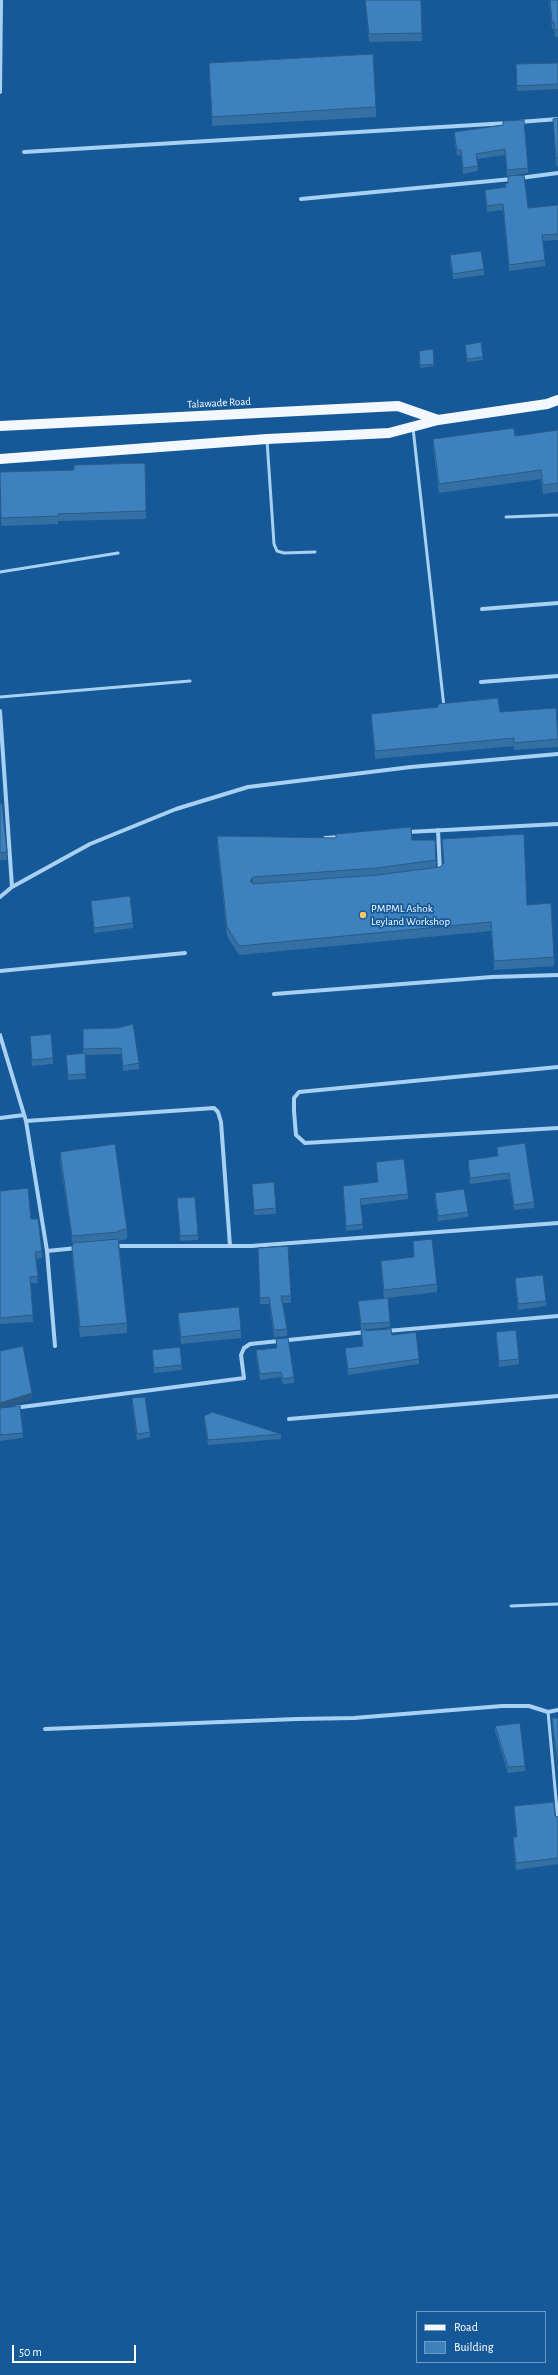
<!DOCTYPE html>
<html>
<head>
<meta charset="utf-8">
<style>
	body { margin:0 }
	#map { position:relative; width:558px; height:2375px; overflow:hidden; background:#155998; font-family:"Alegreya Sans",sans-serif }
	canvas { display:block }
	.legend { position:absolute; left:416px; top:2311px; width:130px; height:52px; box-sizing:border-box; background:#155998; border:1px solid #739bc1; margin:0; padding:5px 7px; list-style:none; font-size:12px; color:#fff }
	.legend li { display:flex; align-items:center; gap:8px; height:20px }
	.legend b { width:20px; border:1px solid #739bc1 }
	.scale { position:absolute; left:12px; top:2345px; width:124px; height:18px; box-sizing:border-box; border:2px solid #fff; border-top:0; padding-left:5px; font-size:12px; line-height:14px; white-space:nowrap; color:#fff; -webkit-text-stroke:3px #155998; paint-order:stroke }
</style>
</head>
<body>
<div id="map">
<canvas width="558" height="2375"></canvas>
<ul class="legend">
<li><b style="height:5px;background:#f3f8ff"></b>Road</li>
<li><b style="height:11px;background:#3d82bf"></b>Building</li>
</ul>
<div class="scale">50 m</div>
</div>
<script>
const ctx = document.querySelector('canvas').getContext('2d');
ctx.lineJoin = 'round';
function toPath(rows) {
  const path = new Path2D();
  for (const r of rows) {
    path.moveTo(r[0], r[1]);
    for (let i = 2; i < r.length; i += 2) path.lineTo(r[i], r[i + 1]);
  }
  return path;
}
function strokePath(path, color, width, dash) {
  ctx.strokeStyle = color;
  ctx.lineWidth = width;
  ctx.lineCap = dash ? 'butt' : 'round';
  ctx.setLineDash(dash || []);
  ctx.stroke(path);
}
function fill(path, color) {
  ctx.fillStyle = color;
  ctx.fill(path, 'evenodd');
}
function drawText(font, color, halo, rows, align = 'center') {
  ctx.font = font + ' "Alegreya Sans",sans-serif';
  ctx.lineWidth = 3.5;
  ctx.setLineDash([]);
  ctx.textBaseline = 'middle';
  ctx.strokeStyle = halo;
  ctx.fillStyle = color;
  for (const [text, x, y, turn = 0] of rows) {
    ctx.save();
    ctx.translate(x, y);
    ctx.rotate((+turn || 0) * Math.PI / 180);
    ctx.textAlign = isNaN(turn) ? turn : align;
    if (halo) ctx.strokeText(text, 0, 0);
    ctx.fillText(text, 0, 0);
    ctx.restore();
  }
}
strokePath(toPath([
	[413,428,444,707],
	[267,440,274,544,277,551,284,553,315,552],
	[506,517,558,515],
	[0,572,118,553],
	[0,697,190,681],
	[511,1606,558,1604],
	[548,1712,558,1821]
]), '#a8d0f2', 3);
strokePath(toPath([
	[0,92,1,0],
	[519,122,558,119],
	[24,152,508,123],
	[520,178,558,173],
	[301,199,512,179],
	[482,609,558,603],
	[481,682,558,676],
	[0,711,12,887,0,897],
	[438,830,440,872],
	[408,832,558,824],
	[325,838,341,837],
	[12,887,90,844,176,809,248,787,411,767,558,754],
	[0,971,185,953],
	[274,994,492,977,558,975],
	[0,1035,26,1121,47,1251,55,1346],
	[558,1067,299,1092,294,1098,294,1111,296,1135,305,1143,558,1128],
	[0,1118,24,1115],
	[26,1121,214,1108,218,1112,221,1122,230,1246],
	[114,1246,251,1246,558,1223],
	[47,1251,77,1248],
	[387,1331,558,1316],
	[14,1408,244,1378,241,1355,244,1348,250,1344,366,1332],
	[289,1419,558,1396],
	[45,1729,297,1719,354,1718,502,1706,529,1706,548,1712,558,1710]
]), '#a8d0f2', 4);
strokePath(toPath([
	[0,426,398,406,438,420],
	[0,459,267,439,389,433,438,420,547,404,558,400]
]), '#f3f8ff', 10);
fill(toPath([
	[365,0,421,0,422,41,369,42],
	[549,0,558,0,558,37,555,37,554,29,552,29],
	[209,63,376,107,376,117,212,126],
	[558,63,558,89,517,91,516,64],
	[558,118,558,166,556,166,553,119],
	[503,121,528,168,528,173,507,176,505,155,477,159,478,171,463,174,461,155,457,156,454,137,454,132,503,125],
	[508,176,528,208,558,205,558,240,543,241,545,260,545,266,509,271,503,210,487,212,485,196,485,190,505,187,505,184,508,183],
	[450,255,484,269,484,275,453,279,450,261],
	[465,345,483,357,483,360,467,362],
	[419,354,434,364,434,366,420,368],
	[558,430,558,492,543,494,541,479,439,493,433,448,433,439,515,436],
	[145,463,146,519,58,521,58,524,1,526,0,472,74,470],
	[500,712,558,732,558,747,514,750,514,746,375,759,371,721,371,714],
	[0,803,7,852,7,860,0,860],
	[336,834,412,840,436,860,436,868,440,867,443,864,442,839,527,905,554,957,554,966,494,970,491,931,239,955,227,936,217,845,217,836,336,838],
	[91,901,133,923,133,928,94,933,91,906],
	[118,1028,139,1063,139,1069,123,1071,121,1054,85,1055,86,1079,68,1080,66,1055,83,1054,83,1029],
	[30,1036,53,1058,53,1064,32,1066],
	[497,1147,534,1202,534,1208,514,1210,509,1179,470,1184,468,1165,468,1160,497,1156],
	[60,1152,127,1229,127,1239,119,1241,127,1323,127,1333,80,1337,72,1257,73,1246,60,1162],
	[376,1162,408,1194,408,1199,361,1205,363,1229,346,1231,343,1191,378,1182],
	[252,1184,276,1208,276,1214,254,1215],
	[0,1191,31,1219,42,1251,42,1258,36,1259,38,1283,31,1283,33,1322,0,1324],
	[435,1193,468,1212,468,1217,438,1221,435,1199],
	[177,1198,198,1235,198,1240,180,1241],
	[413,1241,437,1284,437,1292,388,1298,390,1327,361,1330,358,1301,384,1298,381,1268,381,1261,414,1257],
	[258,1248,291,1296,291,1303,283,1303,287,1329,287,1336,274,1337,269,1304,260,1304],
	[515,1278,546,1301,546,1306,518,1310,515,1284],
	[178,1313,241,1330,241,1338,181,1344,178,1321],
	[361,1331,392,1335,419,1359,419,1364,348,1375,345,1353,345,1348,362,1346],
	[496,1332,519,1359,519,1364,499,1367,496,1338],
	[276,1339,294,1377,294,1383,283,1384,281,1377,260,1380,256,1356,256,1350,276,1348],
	[152,1350,182,1365,182,1370,154,1373],
	[0,1351,32,1399,0,1408,23,1433,23,1438,0,1441],
	[132,1398,150,1432,150,1437,137,1440,132,1404],
	[204,1416,281,1434,281,1439,208,1445,204,1421],
	[552,1718,558,1718,558,1773,552,1725],
	[495,1726,525,1766,525,1771,508,1773,495,1731],
	[514,1806,555,1816,558,1817,558,1864,516,1870,513,1844,513,1837,517,1837,514,1813]
]), '#3470a4');
fill(toPath([
	[253,877,253,887,250,881],
	[32,1393,32,1399,0,1408,0,1403]
]), '#2b5b86');
const building = toPath([
	[365,0,421,0,422,33,369,34,365,0],
	[550,0,558,0,558,30,555,30,554,22,552,22,550,0],
	[373,54,376,107,212,117,209,63,373,54],
	[558,63,558,84,517,86,516,64,558,63],
	[558,118,558,158,556,158,553,119,558,118],
	[524,120,528,168,507,170,505,149,476,154,478,166,463,168,461,150,457,150,454,132,503,125,503,121,524,120],
	[524,175,528,208,558,205,558,234,542,235,545,260,509,265,503,204,487,206,485,190,506,187,505,184,508,183,508,176,524,175],
	[481,251,484,269,453,274,450,255,481,251],
	[481,342,483,357,467,359,465,345,481,342],
	[433,349,434,364,420,365,419,351,433,349],
	[514,428,515,436,558,430,558,483,543,485,541,470,439,484,433,439,514,428],
	[145,463,146,511,58,514,58,516,1,518,0,472,74,470,74,465,145,463],
	[498,698,500,712,556,708,558,739,514,743,514,738,375,751,371,714,438,707,438,704,498,698],
	[0,803,2,803,7,852,0,853,0,803],
	[411,827,412,840,435,840,436,860,377,868,253,877,250,881,253,884,377,875,440,867,444,863,442,839,524,834,527,905,551,903,554,957,494,961,491,922,239,946,227,927,217,836,336,838,336,834,411,827],
	[130,896,133,923,94,928,91,901,130,896],
	[133,1024,139,1063,123,1066,121,1048,83,1049,83,1029,118,1028,133,1024],
	[51,1034,53,1058,32,1060,30,1036,51,1034],
	[85,1053,86,1074,68,1075,66,1055,85,1053],
	[525,1143,534,1202,514,1205,509,1173,470,1178,468,1160,498,1156,497,1147,525,1143],
	[115,1144,127,1229,118,1231,118,1232,72,1236,60,1152,115,1144],
	[404,1159,408,1194,360,1199,363,1224,346,1226,343,1186,378,1182,376,1162,404,1159],
	[274,1182,276,1208,254,1210,252,1184,274,1182],
	[28,1188,31,1219,38,1219,42,1251,35,1252,38,1276,30,1277,33,1315,0,1318,0,1191,28,1188],
	[464,1189,468,1212,438,1216,435,1193,464,1189],
	[195,1197,198,1235,180,1236,177,1198,195,1197],
	[118,1239,127,1323,80,1327,72,1247,73,1243,118,1239],
	[432,1239,437,1284,384,1290,381,1261,414,1257,413,1241,432,1239],
	[288,1246,291,1296,281,1296,287,1329,274,1330,269,1297,260,1298,258,1248,288,1246],
	[543,1275,546,1301,518,1304,515,1278,543,1275],
	[388,1298,390,1322,361,1324,358,1301,388,1298],
	[239,1307,241,1330,181,1337,178,1313,239,1307],
	[391,1329,392,1335,416,1332,419,1359,348,1369,345,1348,363,1346,361,1331,391,1329],
	[516,1330,519,1359,499,1361,496,1332,516,1330],
	[288,1338,294,1377,283,1379,281,1372,260,1374,256,1350,277,1348,276,1339,288,1338],
	[23,1346,32,1393,0,1403,0,1351,23,1346],
	[180,1347,182,1365,154,1368,152,1350,180,1347],
	[145,1397,150,1432,137,1434,132,1398,145,1397],
	[20,1406,23,1433,0,1435,0,1408,20,1406],
	[212,1412,281,1434,208,1440,204,1416,212,1412],
	[552,1718,558,1718,558,1766,552,1718],
	[520,1723,525,1766,508,1767,495,1726,520,1723],
	[554,1802,555,1816,558,1817,558,1858,516,1863,513,1837,517,1837,514,1806,554,1802]
]);
fill(building, '#3d82bf');
strokePath(building, '#2b5b86', 1);
for (const [x, y, r, color] of [
	[363,915,4,"#ffc769"]
]) {
  const dot = new Path2D();
  dot.arc(x, y, r, 0, 2 * Math.PI);
  ctx.fillStyle = color;
  ctx.fill(dot);
  strokePath(dot, '#155998', 1.5);
}
drawText('11px', '#fff', '#155998', [
	["Talawade Road",219,403,-3]
]);
drawText('11px', '#fff', '#155998', [
	["PMPML Ashok",371,909],
	["Leyland Workshop",371,922]
], 'left');
</script>
</body>
</html>
